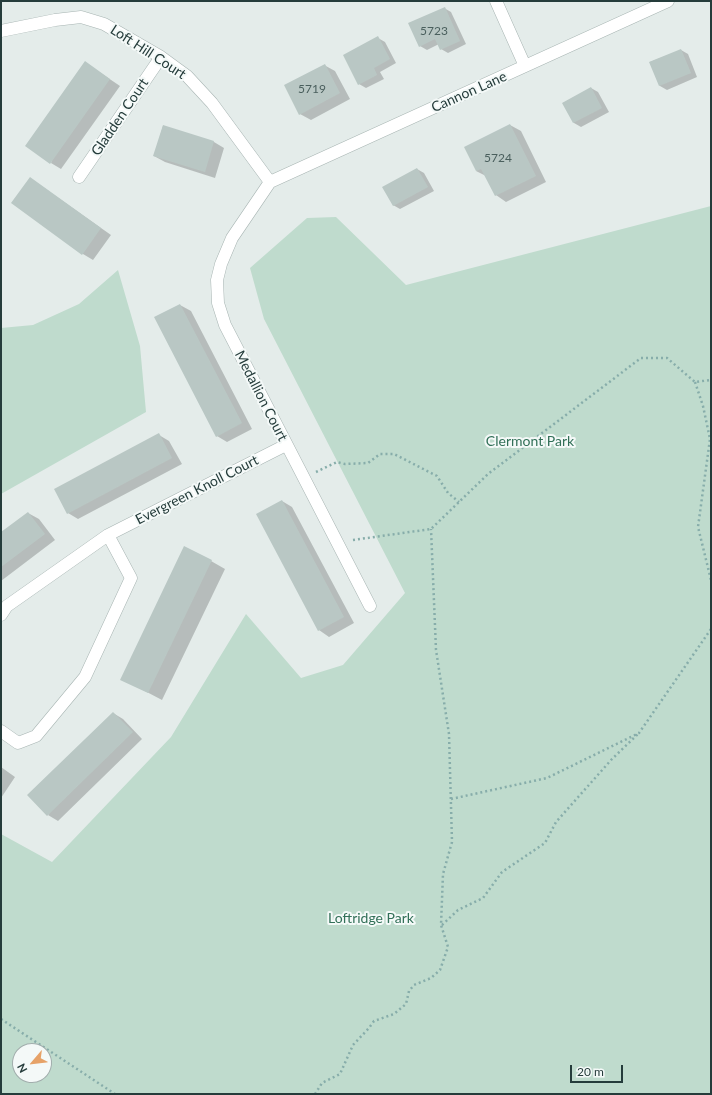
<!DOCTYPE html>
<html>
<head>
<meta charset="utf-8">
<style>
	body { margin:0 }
	#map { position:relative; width:712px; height:1095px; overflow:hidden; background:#e4ecea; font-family:Lato,sans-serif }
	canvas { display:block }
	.frame { position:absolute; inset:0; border:2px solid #253c3b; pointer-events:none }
	.north { position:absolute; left:12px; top:1043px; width:40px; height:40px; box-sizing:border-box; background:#f4f9f8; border:1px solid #a1adac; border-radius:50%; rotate:242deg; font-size:11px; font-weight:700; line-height:16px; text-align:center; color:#253c3b }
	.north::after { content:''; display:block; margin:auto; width:14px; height:18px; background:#e6a268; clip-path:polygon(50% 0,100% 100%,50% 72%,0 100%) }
	.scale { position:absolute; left:570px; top:1065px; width:53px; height:18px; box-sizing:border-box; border:2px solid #253c3b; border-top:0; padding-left:5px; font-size:12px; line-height:14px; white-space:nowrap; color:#253c3b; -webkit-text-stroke:3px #f4f9f8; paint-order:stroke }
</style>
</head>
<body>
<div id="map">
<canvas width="712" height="1095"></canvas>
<div class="frame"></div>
<div class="north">N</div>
<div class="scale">20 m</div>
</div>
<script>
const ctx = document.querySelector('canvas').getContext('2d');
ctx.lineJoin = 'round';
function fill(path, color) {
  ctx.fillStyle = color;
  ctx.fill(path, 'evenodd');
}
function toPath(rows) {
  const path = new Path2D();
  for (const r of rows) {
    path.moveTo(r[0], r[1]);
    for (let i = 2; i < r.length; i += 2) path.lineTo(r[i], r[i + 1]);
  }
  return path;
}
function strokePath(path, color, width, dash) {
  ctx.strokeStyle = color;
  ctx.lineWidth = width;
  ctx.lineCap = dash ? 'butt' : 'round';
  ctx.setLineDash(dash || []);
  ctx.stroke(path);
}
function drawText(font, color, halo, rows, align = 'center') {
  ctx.font = font + ' Lato,sans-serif';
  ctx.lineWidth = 4;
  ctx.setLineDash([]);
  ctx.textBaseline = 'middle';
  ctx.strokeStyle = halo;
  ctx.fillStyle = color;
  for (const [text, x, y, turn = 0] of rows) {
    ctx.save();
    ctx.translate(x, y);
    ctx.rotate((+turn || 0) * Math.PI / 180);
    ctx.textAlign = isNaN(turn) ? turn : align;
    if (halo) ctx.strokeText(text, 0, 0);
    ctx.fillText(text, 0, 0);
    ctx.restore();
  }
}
fill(toPath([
	[711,206,711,1094,1,1094,1,834,52,862,171,737,246,614,301,678,343,665,405,593,264,319,250,268,307,218,336,217,406,285],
	[20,1051,44,1051,44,1075,20,1075],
	[118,270,140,346,146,412,1,494,1,328,33,325,79,304]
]), '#bfdbcd');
fill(toPath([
	[444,8,451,12,466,44,448,53,441,49,439,44,427,50,420,46],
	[378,38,385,42,396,63,380,72,384,79,366,88,359,84],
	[681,50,688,54,697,77,667,90,660,86,650,62],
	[86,63,120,86,61,169,51,163],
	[324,65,335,71,350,99,311,120,300,114],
	[591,88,598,92,609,112,581,127,574,123,563,103],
	[510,125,521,131,546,182,506,202,496,195,486,176,476,171],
	[163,126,214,142,224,148,215,178,165,162,154,156],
	[417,169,424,173,434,191,400,209,393,205],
	[30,178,111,235,93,260,83,254],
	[180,305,191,311,252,429,227,442,217,436],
	[159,435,169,441,182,464,78,519,68,513],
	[282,501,292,507,354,623,329,637,319,630],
	[28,513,39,519,55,540,1,581,1,533],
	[211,561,225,569,162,700,122,679],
	[113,713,123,719,142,739,58,821,48,815],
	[1,767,15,777,1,798]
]), '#0003');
fill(toPath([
	[445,7,460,41,440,50,435,39,419,47,408,23],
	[378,36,390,59,374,68,377,75,358,85,343,55],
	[681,49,691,73,659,86,649,62],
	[85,61,110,79,50,164,25,146],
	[325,64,340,93,299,115,284,85],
	[591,87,602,108,573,123,562,103],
	[510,124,536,176,495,196,481,169,476,171,464,147],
	[163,125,214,141,205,172,153,156],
	[417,168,428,187,393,206,382,187],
	[30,177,101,228,82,255,11,203],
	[180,304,242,423,216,437,154,317],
	[159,433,172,458,67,514,54,489],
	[282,500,344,617,318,631,256,514],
	[28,512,45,534,1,567,1,532],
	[184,546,212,560,148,693,120,680],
	[113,712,133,732,47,816,27,795]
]), '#b9c7c4');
const street = toPath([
	[496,1,525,66],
	[1,31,55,20,81,17,104,24,161,57,187,76,212,103,270,182],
	[79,177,161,57],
	[370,606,225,325,218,303,217,280,221,264,232,238,270,182,668,1],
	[1,615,7,606,108,535,286,445],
	[1,731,18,743,36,736,85,677,131,578,108,535]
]);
strokePath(street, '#a7b4b2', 13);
strokePath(toPath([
	[695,382,703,406,710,439,698,527,711,580],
	[316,472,337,462,345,464,368,463,380,454,394,454,437,476,448,493,459,502],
	[353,540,431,529,488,474,641,358,667,358,695,382,711,380],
	[451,799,547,778,639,733,711,629],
	[442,925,458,910,483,898,502,872,545,843,556,822,612,759,638,734],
	[1,1019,115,1094],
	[315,1094,322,1083,340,1074,353,1045,369,1028,374,1021,394,1014,406,1004,409,991,414,985,431,978,440,970,448,947,441,925,443,874,452,842,449,734,436,650,431,529]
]), '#87adaa', 2.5, [2, 3]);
strokePath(street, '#fff', 12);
drawText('12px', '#4a5f5d', null, [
	["5723",434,31],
	["5719",312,89],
	["5724",498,158]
]);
drawText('14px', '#253c3b', '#f4f9f8', [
	["Loft Hill Court",148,52,33],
	["Cannon Lane",469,92,-24],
	["Gladden Court",120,117,-56],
	["Medallion Court",261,396,63],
	["Evergreen Knoll Court",197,490,-27]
]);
drawText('14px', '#327058', '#f4f9f8', [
	["Clermont Park",530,441],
	["Loftridge Park",371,918]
]);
</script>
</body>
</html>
